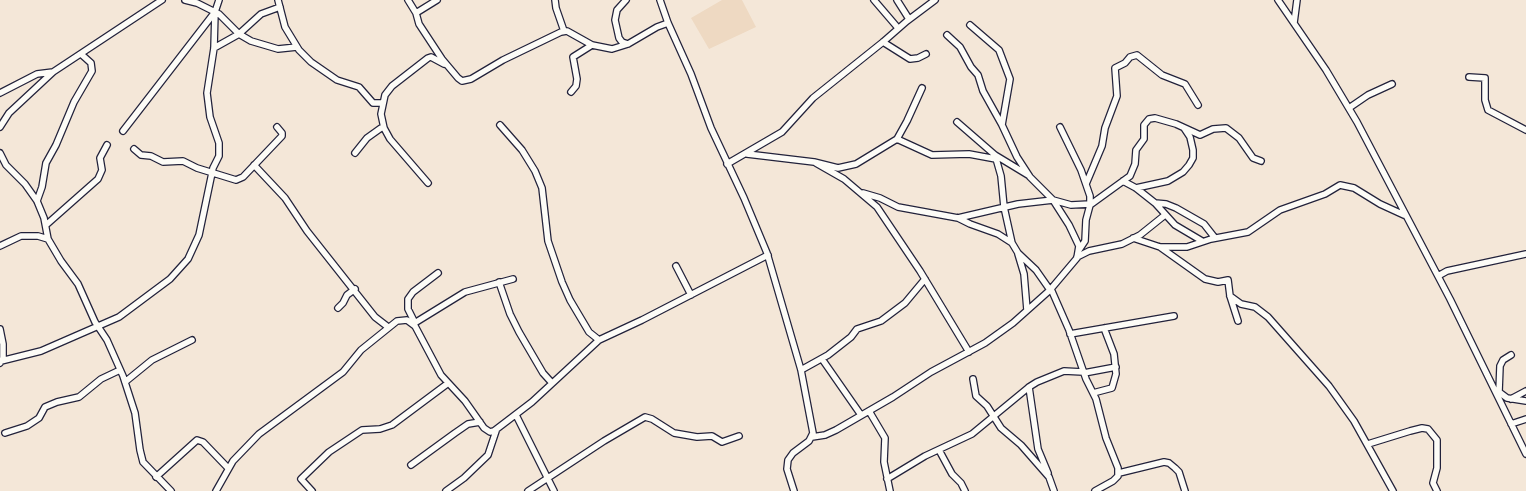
<!DOCTYPE html>
<html>
<head>
<meta charset="utf-8">
<style>
	body { margin:0 }
	canvas { display:block; background:#f4e7d8 }
</style>
</head>
<body>
<canvas width="1526" height="491"></canvas>
<script>
const ctx = document.querySelector('canvas').getContext('2d');
ctx.lineJoin = 'round';
function fill(path, color) {
  ctx.fillStyle = color;
  ctx.fill(path, 'evenodd');
}
function toPath(rows) {
  const path = new Path2D();
  for (const r of rows) {
    path.moveTo(r[0], r[1]);
    for (let i = 2; i < r.length; i += 2) path.lineTo(r[i], r[i + 1]);
  }
  return path;
}
function strokePath(path, color, width, dash) {
  ctx.strokeStyle = color;
  ctx.lineWidth = width;
  ctx.lineCap = dash ? 'butt' : 'round';
  ctx.setLineDash(dash || []);
  ctx.stroke(path);
}
fill(toPath([
	[722,0,742,0,756,27,709,49,691,18]
]), '#eed9c2');
const minor = toPath([
	[185,0,197,3,219,14,239,34,251,41,278,49,297,47],
	[278,0,285,27,299,50,311,62,337,80,359,87,373,103,383,103],
	[408,0,416,13],
	[437,0,416,13,419,24,442,59,458,78,462,81,471,79,503,60,561,32,567,31,592,45,612,49,628,44,657,27,668,23],
	[555,0,556,8,564,31],
	[626,0,617,10,615,20,619,38,622,42,628,44],
	[660,0,668,23,691,74,711,128,744,198,767,253,801,370,813,433,809,441,793,453,788,460,787,469,794,491],
	[874,0,898,28],
	[897,0,909,19],
	[1278,0,1326,70,1357,122,1450,299,1526,454],
	[1294,23,1297,0],
	[947,35,960,47,971,67,978,75,983,91,1002,125],
	[883,42,910,59,918,58,926,54],
	[214,48,239,34,261,14,280,7],
	[1469,77,1485,78,1485,100,1488,110,1526,130],
	[571,92,576,86,577,79,573,57,592,45],
	[0,93,37,74,53,72],
	[1349,108,1368,95,1392,84],
	[957,122,995,155,1028,175],
	[500,125,522,150,535,171,542,188,548,241,562,282,570,300,589,332,599,340],
	[0,127,9,113,53,72,162,0],
	[1060,127,1081,170,1090,196,1090,205],
	[123,131,215,12],
	[897,139,932,155,969,154,996,159],
	[134,149,141,155,151,156,163,162,183,161,197,168,236,180,243,177,282,136,282,133,277,127],
	[0,153,6,165,25,184,37,201,44,218,48,239,61,261,78,284,95,322,107,340,123,376,135,413,140,450,143,462,171,491],
	[355,153,367,138,381,128,384,128],
	[747,154,814,162,838,168,856,164,897,139,907,121,922,88],
	[995,155,1001,176,1004,207,1012,243,1018,253,1036,270,1050,290],
	[816,163,844,179,877,207,920,271,969,352],
	[727,164,782,132,813,98,883,42,907,21,935,0],
	[254,165,285,198,307,231,375,317,388,327],
	[1123,181,1136,188,1155,203,1175,225,1202,241],
	[428,183,390,139,384,128,381,114,385,95,392,86,428,58,431,57,444,64],
	[1086,184,1102,146,1105,128,1117,96,1115,68,1125,63,1130,57,1137,55,1162,75,1185,84,1198,105],
	[1136,188,1168,181,1183,172,1189,165,1193,158,1193,150,1190,137,1184,128],
	[863,193,880,198,898,207,958,218,1018,204,1053,200,1071,205,1090,204],
	[37,201,42,187,46,163,56,145,74,102,92,71,91,63,81,54],
	[1155,203,1166,204,1176,208,1204,224,1215,238],
	[958,218,970,224,998,234,1012,243],
	[46,225,98,179,102,170,100,158,107,145],
	[1133,238,1160,247,1187,247,1211,239,1248,232,1280,210,1325,194,1340,185,1354,188,1380,204,1404,215],
	[0,246,21,236,38,236,48,239],
	[1160,247,1205,279,1218,282,1228,280,1230,296,1238,321],
	[1079,250,1085,241,1086,220,1090,205,1130,176,1135,164,1136,150,1144,139,1144,125,1149,119,1155,118,1176,124,1200,135,1213,129,1226,128,1239,138,1253,158,1261,161],
	[1018,254,1024,274,1027,310],
	[1077,257,1089,251,1122,244,1140,235,1165,215],
	[676,266,691,295],
	[1438,276,1447,271,1526,254],
	[499,282,510,314,519,332,543,373,552,383],
	[1051,289,1069,330,1086,379,1096,399,1106,438,1118,468,1118,476,1113,481,1095,491],
	[1230,296,1241,304,1255,307,1268,317,1329,386,1354,421,1393,491],
	[338,308,343,303,347,295,355,289],
	[415,323,408,309,408,299,413,292,438,273],
	[413,324,465,292,513,279],
	[0,329,3,344,3,358,0,363],
	[1070,334,1174,316],
	[822,359,861,415],
	[1,361,41,351,119,317,170,279,188,259,199,235,213,168,219,156,219,143,210,117,207,93,214,48,215,12,219,0],
	[801,370,828,355,851,337,857,329,881,321,905,303,925,279],
	[1084,373,1116,367],
	[973,379,976,396,987,406,1001,428,1021,445,1049,477,1054,491],
	[125,382,152,360,192,340],
	[1029,387,1038,449,1048,473],
	[1499,392,1500,366,1503,360,1511,355],
	[1093,393,1112,388,1116,374,1114,354,1104,328],
	[1496,393,1499,392,1507,398,1526,401],
	[1511,399,1526,391],
	[869,411,885,438,884,462,890,491],
	[516,415,554,491],
	[1511,424,1526,419],
	[5,433,27,426,39,418,45,407,57,402,79,397,101,379,120,370],
	[812,437,825,435,836,430,893,397,931,372,985,343,1013,323,1050,290,1077,258,1079,246,1069,225,1053,200,1030,177,1017,157,1002,125,1010,79,999,50,970,25],
	[1368,444,1410,431,1422,428,1428,429,1437,440,1437,468,1433,483,1437,491],
	[939,450,952,474,961,483,965,491],
	[411,465,455,433,468,424,480,422],
	[1119,473,1164,462,1169,463,1175,468,1179,472,1185,491],
	[156,477,197,440,203,442,228,468],
	[887,479,925,456,972,434,1029,387,1037,382,1064,371,1083,372],
	[216,491,233,461,259,434,343,372,361,350,397,321,407,320,415,326,441,375,465,401,484,428,490,432,494,431,532,402,599,340,642,320,768,255],
	[312,491,301,479,329,452,362,430,380,429,392,425,447,384],
	[446,491,464,478,488,455,496,431],
	[528,491,604,441,645,417,652,419,674,433,697,437,712,436,722,442,739,436]
]);
strokePath(minor, '#22223b', 8);
strokePath(minor, '#fdfcf7', 5.5);
</script>
</body>
</html>
